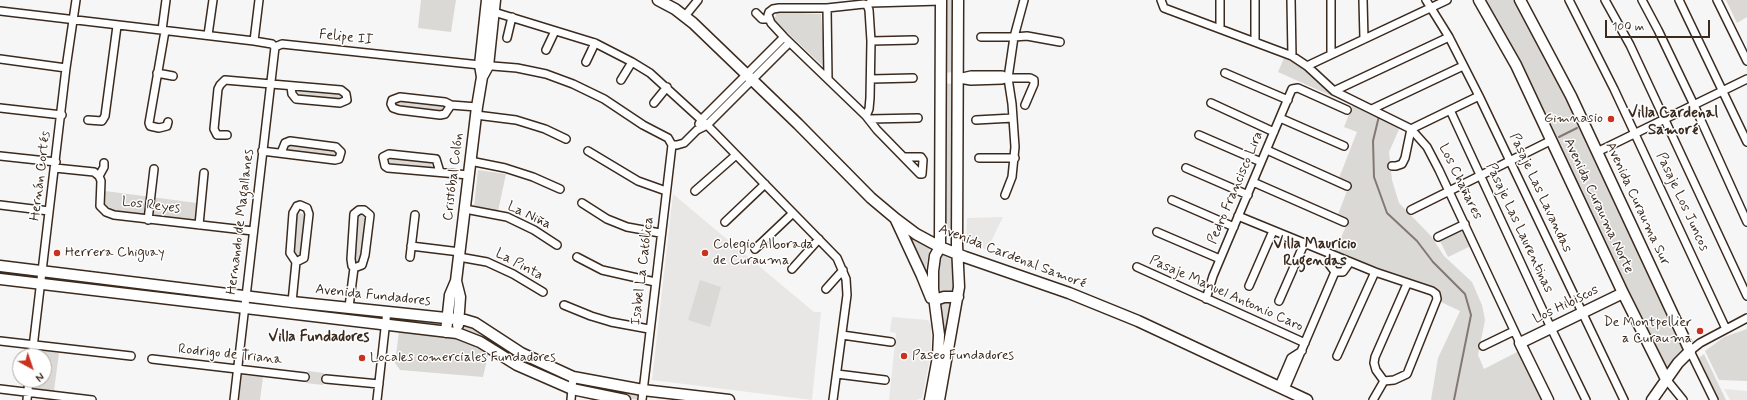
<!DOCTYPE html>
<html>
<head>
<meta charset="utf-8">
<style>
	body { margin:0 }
	#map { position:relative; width:1747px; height:400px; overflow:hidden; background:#f7f6f6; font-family:Mynerve,sans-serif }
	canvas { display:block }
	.north { position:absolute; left:12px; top:348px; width:40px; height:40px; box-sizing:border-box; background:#fff; border:1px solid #b1aaa5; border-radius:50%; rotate:140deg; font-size:11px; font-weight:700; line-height:16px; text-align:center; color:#3b2a1e }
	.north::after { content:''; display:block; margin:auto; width:14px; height:18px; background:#c8321e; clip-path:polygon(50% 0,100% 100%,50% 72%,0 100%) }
	.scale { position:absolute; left:1605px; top:20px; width:105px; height:18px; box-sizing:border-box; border:2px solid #3b2a1e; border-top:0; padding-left:5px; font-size:12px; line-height:14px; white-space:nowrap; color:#3b2a1e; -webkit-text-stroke:3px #fff; paint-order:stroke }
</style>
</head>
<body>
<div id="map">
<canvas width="1747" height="400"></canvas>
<div class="north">N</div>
<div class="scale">100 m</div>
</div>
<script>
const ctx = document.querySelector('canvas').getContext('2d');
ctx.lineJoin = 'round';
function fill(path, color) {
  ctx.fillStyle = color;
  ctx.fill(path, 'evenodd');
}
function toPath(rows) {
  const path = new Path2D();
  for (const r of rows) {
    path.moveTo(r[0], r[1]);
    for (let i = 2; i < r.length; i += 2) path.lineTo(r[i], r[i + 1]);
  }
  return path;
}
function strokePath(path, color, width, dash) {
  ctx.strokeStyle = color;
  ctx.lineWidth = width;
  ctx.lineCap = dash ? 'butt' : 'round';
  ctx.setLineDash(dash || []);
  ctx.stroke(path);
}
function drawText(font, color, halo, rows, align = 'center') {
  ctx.font = font + ' Mynerve,sans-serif';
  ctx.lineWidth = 3;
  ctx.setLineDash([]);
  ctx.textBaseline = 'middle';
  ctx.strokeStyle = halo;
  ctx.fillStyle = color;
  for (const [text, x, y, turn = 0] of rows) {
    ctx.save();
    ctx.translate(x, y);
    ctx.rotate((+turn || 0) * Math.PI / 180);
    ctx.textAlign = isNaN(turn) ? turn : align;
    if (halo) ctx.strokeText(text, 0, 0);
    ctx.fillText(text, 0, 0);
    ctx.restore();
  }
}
fill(toPath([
	[673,194,814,312,821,312,812,400,652,380],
	[1003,217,987,250,966,242,967,218],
	[892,317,928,320,931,325,931,354,922,398,916,400,889,400,896,333,890,332],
	[1724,389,1747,391,1747,400,1730,400]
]), '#e9e7e6');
fill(toPath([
	[421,0,456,0,451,32,418,28],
	[945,0,954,0,953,72,945,73],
	[1484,0,1516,0,1561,86,1684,350,1673,366,1668,368,1663,362,1642,322,1541,103],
	[1726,0,1747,0,1747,17,1737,23],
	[777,12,821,14,825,68,774,20],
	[1284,58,1308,69,1320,84,1336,98,1278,72],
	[944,83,953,84,953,238,944,235],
	[296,89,344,93,343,100,297,96,296,95],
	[399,101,442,105,444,107,444,110,442,112,397,107,396,105],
	[1354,102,1401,125,1389,152,1392,180,1399,203,1431,236,1444,256,1472,282,1482,305,1485,320,1478,355,1484,369,1519,351,1543,400,1431,400,1438,358,1460,311,1441,302,1433,288,1377,270,1335,252,1348,221,1337,217,1350,183,1339,178,1357,132,1344,127],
	[291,145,334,148,337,153,334,156,287,151,288,146],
	[390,157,431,161,432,168,389,163],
	[478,170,506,174,498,211,474,207],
	[105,191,197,203,196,221,111,210,103,204],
	[361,212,367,216,361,264,357,266,354,263,359,215],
	[299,213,306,215,301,257,299,259,292,256,297,216],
	[1465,226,1473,245,1448,257,1439,239],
	[902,231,930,247,925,274],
	[942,254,952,257,955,261,955,294,938,296,937,261],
	[48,274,240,297,241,301,239,305,47,283,46,278],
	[700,280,721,287,710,327,688,320],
	[249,298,381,314,382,318,380,321,248,306],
	[945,302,952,303,945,340,943,337,939,305],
	[390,315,444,322,443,329,390,323],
	[463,323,475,326,570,378,570,383,567,384,516,362,461,330],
	[1747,329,1747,381,1719,380,1705,351,1724,337],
	[399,331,464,340,488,355,483,377,400,370,395,363],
	[39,350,59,353,54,391,34,388,35,380,44,380,44,356,38,356],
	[1704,354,1726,400,1719,400,1699,358],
	[308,371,324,373,323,385,306,383],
	[242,375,263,377,260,400,239,400],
	[579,381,638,392,639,397,638,400,577,388,576,384]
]), '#dbd9d6');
strokePath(toPath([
	[1379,116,1373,141,1374,177,1387,213,1417,241,1433,262,1465,294,1471,315,1454,400],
	[1559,137,1577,128]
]), '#847972', 2);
const street = toPath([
	[1161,0,1164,8,1292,56,1307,66,1334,91,1411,129,1427,147,1439,170,1520,343],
	[1220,0,1220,28],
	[1255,0,1255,41],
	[1291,0,1292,56],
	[1331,0,1331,54],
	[1363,0,1364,39],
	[1426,0,1449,37,1479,96,1624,400],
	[1569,0,1614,89,1726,329],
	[1605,0,1630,45,1747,296],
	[1642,0,1658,30,1694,105,1747,222],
	[1679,0,1747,142],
	[1717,0,1747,61],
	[827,8,828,79],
	[0,11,254,41,272,44,275,47,282,44,480,65,517,68,546,74,573,84,604,99,643,125,668,138,672,145,642,400],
	[494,12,595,43,632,62,650,73,707,125,837,258,846,279,847,295,833,400],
	[756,13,762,19,768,19],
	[685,16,698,0],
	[162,30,166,0],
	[165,31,149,123,150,126,159,128,167,126,168,122],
	[208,35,213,0],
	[981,37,1014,37,1027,36,1060,42],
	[507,38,512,17],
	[254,41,259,0],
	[871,41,914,40],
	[546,50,555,31],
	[0,59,66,68],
	[586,62,595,43],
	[1307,66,1447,0],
	[157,73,173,76],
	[1225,73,1288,100],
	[958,78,971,75,1002,75,1008,78,1030,78,1034,80,1034,84,1025,105],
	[871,79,913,78],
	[959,79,971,81,1002,80,1008,78],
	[621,80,632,62],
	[1334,91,1449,37],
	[654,103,667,87],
	[1211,103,1274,132],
	[451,105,445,114,440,115,399,110,393,108,391,104,392,100,400,97,445,102,451,105,477,107],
	[0,108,62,115],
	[1372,109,1463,66],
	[1450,110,1551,328,1586,400],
	[476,115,516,120,545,129,566,139],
	[866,116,869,109,870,98,871,41,869,10,867,5],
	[1280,118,1344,146],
	[869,119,918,118],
	[88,120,102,121,105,116,117,26],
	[976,120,1013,118],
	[699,124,701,120,784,37],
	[227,135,217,135,214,129,218,89,220,85,225,80,341,90,346,94,347,100,340,103,296,99,292,94,291,87],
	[1199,135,1261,162],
	[672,145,677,145,684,143,697,130,707,125,789,43],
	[1267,150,1347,186],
	[262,151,335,160,339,159,341,152,336,147,290,141,285,143,281,153],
	[588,151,638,181,666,191],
	[1597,152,1747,79],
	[0,156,56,162],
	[904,157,921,157,923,160,922,174,920,174,877,130,866,116,784,37,771,23,768,15,769,12,773,9,779,8,827,8,864,4,867,5,870,3,941,1],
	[979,158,1015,158],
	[470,161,505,168,533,177,560,189],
	[1392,166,1396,166,1402,164,1405,158,1411,129,1479,96],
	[55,168,94,172,99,176,101,181,100,206,106,212,114,215,253,231],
	[1186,168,1248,195],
	[440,172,436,159,389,154,383,157,385,166,388,168,469,175],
	[99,176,104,167,104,163],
	[1253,182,1344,222],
	[695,191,736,155],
	[1005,195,1012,177,1015,147,1012,104,1008,78,1014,37,1024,0],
	[1172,200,1234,227],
	[582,203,607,219,627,227,660,233],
	[0,205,49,211],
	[465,209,507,217,534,230,557,245],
	[1411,210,1552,140],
	[1238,216,1375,272,1432,291,1436,294,1437,299,1407,374,1394,380,1384,381],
	[148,220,154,169],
	[725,222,765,184],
	[199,225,204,173],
	[1157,232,1220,259],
	[1438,237,1465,224],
	[411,246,460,252],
	[755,249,793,213],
	[1330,254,1329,264,1335,272,1343,272,1350,262],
	[410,257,415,215],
	[459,257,487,262,513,274,543,292],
	[577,257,602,270,655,282],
	[1137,267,1305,343],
	[792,269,819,239],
	[1249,286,1273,231],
	[826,289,843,270],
	[1206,299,1213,276,1292,89,1298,88,1347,110],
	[1279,301,1304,244],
	[292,302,296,262,290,253,293,213,297,206,300,205,307,208,309,214,304,258,296,262],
	[564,305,591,316,611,322,649,329],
	[349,307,354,268,352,266,351,259,354,214,359,210,364,210,370,215,365,255,362,265,354,268],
	[842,335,891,342],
	[0,341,131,356],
	[1483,346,1514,331],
	[32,356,66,68,76,0],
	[1337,356,1375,272],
	[152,359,305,377],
	[837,374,885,380],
	[326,379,379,384],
	[1666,379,1683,400],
	[1384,381,1376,370,1374,363,1375,357,1407,284],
	[1279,386,1291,358,1302,351],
	[0,389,92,400],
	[1285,389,1335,272],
	[27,400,29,380],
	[234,400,275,47],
	[377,400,387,311],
	[571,400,573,377],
	[1373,400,1384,381],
	[1714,400,1690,351,1700,343,1747,318]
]);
const secondary = toPath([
	[658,0,675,9,693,23,798,124,871,198,896,219,916,234,940,247,965,257,1069,293,1138,321,1307,400],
	[1479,0,1516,65,1623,293,1666,379],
	[1520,0,1571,96,1690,351,1678,363,1652,400],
	[482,77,480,65,487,0],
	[896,220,922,276,931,298],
	[0,266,292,302,465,320,475,323,521,353,573,377,643,390,729,400],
	[0,279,457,333,480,342,517,365,572,389,625,400],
	[456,281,460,297,458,325],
	[935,300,944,297,958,297],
	[446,332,450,295,456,281,477,107,482,77,488,66,495,0],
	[930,400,938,357,939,335,933,289,933,271,935,256,940,247,940,239,941,0],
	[939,400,959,287,957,245,958,0],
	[1548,400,1520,343,1623,293]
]);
strokePath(street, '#3b2a1e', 10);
strokePath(secondary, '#3b2a1e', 13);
strokePath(street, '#fff', 7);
strokePath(secondary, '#fff', 10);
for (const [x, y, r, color] of [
	[1611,119,4,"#c8321e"],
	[57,253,4,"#c8321e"],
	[705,253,4,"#c8321e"],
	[1700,331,4,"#c8321e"],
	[904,356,4,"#c8321e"],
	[362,358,4,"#c8321e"]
]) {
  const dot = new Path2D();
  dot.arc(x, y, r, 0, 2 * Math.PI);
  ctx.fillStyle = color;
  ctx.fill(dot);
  strokePath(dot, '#fff', 1.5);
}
drawText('14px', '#3b2a1e', '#fff', [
	["Felipe II",346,38,6],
	["Hernán Cortés",41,176,-83],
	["Cristóbal Colón",454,177,-83],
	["Los Chañares",1460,182,64],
	["Pedro Francisco Lira",1236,188,-67],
	["Pasaje Las Lavandas",1540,193,65],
	["Pasaje Los Juncos",1682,202,65],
	["Avenida Curauma Sur",1637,204,65],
	["Los Reyes",151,206,7],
	["Avenida Curauma Norte",1598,206,65],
	["La Niña",529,216,25],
	["Hernando de Magallanes",241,222,-83],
	["Pasaje Las Laurentinas",1519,228,65],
	["Avenida Cardenal Samoré",1012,257,21],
	["La Pinta",519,265,28],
	["Isabel La Católica",643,271,-83],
	["Pasaje Manuel Antonio Caro",1226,294,24],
	["Avenida Fundadores",373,296,6],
	["Los Hibiscos",1566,305,-26],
	["Rodrigo de Triana",230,355,6]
]);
drawText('14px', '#3b2a1e', '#fff', [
	["Gimnasio",1603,119,"right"],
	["Colegio Alborada",713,245],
	["de Curauma",713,261],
	["Herrera Chiguay",65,253],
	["De Montpellier",1692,323,"right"],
	["a Curauma",1692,339,"right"],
	["Paseo Fundadores",912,356],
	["Locales comerciales Fundadores",370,358]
], 'left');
drawText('bold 15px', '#3b2a1e', '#fff', [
	["Villa Cardenal",1673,114],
	["Samoré",1673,131],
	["Villa Mauricio",1315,245],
	["Rugendas",1315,262],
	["Villa Fundadores",319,338]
]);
</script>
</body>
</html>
